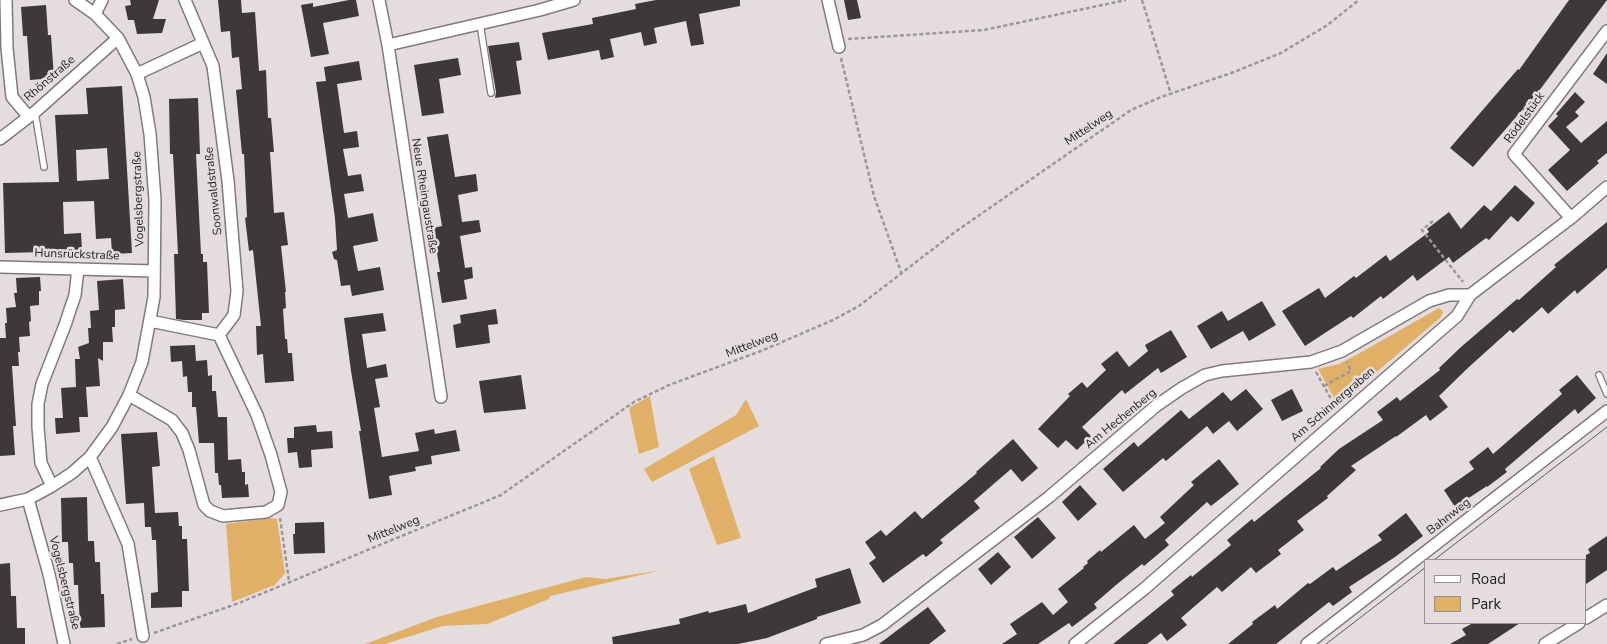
<!DOCTYPE html>
<html>
<head>
<meta charset="utf-8">
<style>
	body { margin:0 }
	#map { position:relative; width:1607px; height:644px; overflow:hidden; background:#e5dddd; font-family:"Nunito Sans",sans-serif }
	canvas { display:block }
	.legend { position:absolute; left:1424px; top:559px; width:162px; height:65px; box-sizing:border-box; background:#e5dddd; border:1px solid #969090; margin:0; padding:6px 9px; list-style:none; font-size:15px; color:#1f1d1d }
	.legend li { display:flex; align-items:center; gap:10px; height:25px }
	.legend b { width:25px; border:1px solid #969090 }
</style>
</head>
<body>
<div id="map">
<canvas width="1607" height="644"></canvas>
<ul class="legend">
<li><b style="height:6px;background:#fff"></b>Road</li>
<li><b style="height:14px;background:#e0b069"></b>Park</li>
</ul>
</div>
<script>
const ctx = document.querySelector('canvas').getContext('2d');
ctx.lineJoin = 'round';
function fill(path, color) {
  ctx.fillStyle = color;
  ctx.fill(path, 'evenodd');
}
function toPath(rows) {
  const path = new Path2D();
  for (const r of rows) {
    path.moveTo(r[0], r[1]);
    for (let i = 2; i < r.length; i += 2) path.lineTo(r[i], r[i + 1]);
  }
  return path;
}
function strokePath(path, color, width, dash) {
  ctx.strokeStyle = color;
  ctx.lineWidth = width;
  ctx.lineCap = dash ? 'butt' : 'round';
  ctx.setLineDash(dash || []);
  ctx.stroke(path);
}
function drawText(font, color, halo, rows, align = 'center') {
  ctx.font = font + ' "Nunito Sans",sans-serif';
  ctx.lineWidth = 5;
  ctx.setLineDash([]);
  ctx.textBaseline = 'middle';
  ctx.strokeStyle = halo;
  ctx.fillStyle = color;
  for (const [text, x, y, turn = 0] of rows) {
    ctx.save();
    ctx.translate(x, y);
    ctx.rotate((+turn || 0) * Math.PI / 180);
    ctx.textAlign = isNaN(turn) ? turn : align;
    if (halo) ctx.strokeText(text, 0, 0);
    ctx.fillText(text, 0, 0);
    ctx.restore();
  }
}
fill(toPath([
	[1439,308,1442,310,1443,313,1440,318,1338,405,1318,369,1339,364,1358,354],
	[650,396,659,447,639,454,629,408],
	[746,399,759,426,652,482,644,469,736,415],
	[714,456,741,538,717,545,689,469],
	[271,518,277,519,285,573,275,585,232,602,226,524],
	[662,570,550,596,549,599,487,624,443,626,385,644,365,644,437,617,586,577,605,579]
]), '#e0b069');
fill(toPath([
	[130,0,159,0,153,19,166,19,162,33,137,34,134,20,128,20,125,6,131,5],
	[218,0,241,0,242,13,255,12,259,71,266,70,268,118,271,118,274,152,270,152,274,213,284,212,288,245,281,246,286,292,285,292,286,308,283,309,285,339,287,339,288,353,292,353,294,381,265,383,263,354,257,355,256,326,261,326,253,250,249,251,245,218,247,217,244,154,242,154,236,90,242,89,239,57,232,58,230,31,221,32],
	[349,0,356,0,359,16,323,23,329,54,311,57,301,5,313,3,313,7],
	[656,0,740,0,740,6,699,14,704,44,691,46,686,21,654,28,657,43,644,46,641,32,610,39,614,57,601,60,599,50,548,60,542,33,593,24,592,18,636,9,635,4],
	[844,0,857,0,861,18,848,20],
	[1569,0,1607,0,1524,111,1523,109,1473,167,1450,148,1518,69,1519,70],
	[46,5,48,35,51,35,54,78,30,80,27,36,23,36,21,7],
	[519,42,522,60,516,61,521,94,495,98,496,92,488,46],
	[1607,53,1607,84,1593,74],
	[458,58,461,75,439,79,444,113,422,116,414,65],
	[359,61,362,80,337,84,344,133,357,131,359,147,343,149,348,176,361,174,364,191,344,194,348,218,373,213,378,241,353,246,358,271,380,267,384,290,352,296,350,285,341,286,337,260,334,259,332,252,337,250,335,218,316,82,326,81,324,67],
	[122,86,132,253,112,254,111,238,96,239,94,201,63,202,64,234,81,233,82,251,5,253,3,183,59,182,55,115,88,114,86,88],
	[107,148,109,179,77,181,76,150],
	[1575,92,1585,102,1575,112,1579,116,1566,127,1581,143,1607,121,1607,153,1597,161,1599,163,1567,191,1548,170,1570,150,1548,126,1558,116,1556,114],
	[198,98,200,154,196,154,201,254,203,254,203,262,207,262,209,313,202,313,202,320,184,320,176,319,174,254,178,254,173,154,170,154,169,99],
	[448,134,455,177,476,174,478,191,458,195,462,222,479,220,481,232,460,236,465,268,472,267,473,278,464,280,467,299,442,303,437,272,440,272,433,228,442,226,427,137],
	[1515,185,1535,203,1518,222,1511,216,1489,240,1486,238,1453,263,1449,257,1417,281,1413,275,1383,299,1381,296,1353,318,1351,316,1305,346,1282,311,1319,288,1325,298,1354,276,1356,278,1386,255,1390,261,1429,232,1427,229,1449,212,1461,229,1484,205,1491,211],
	[1607,222,1607,268,1577,294,1575,290,1548,314,1542,307,1513,333,1510,330,1470,366,1439,396,1448,407,1430,421,1426,415,1396,437,1396,436,1351,466,1356,470,1327,496,1328,498,1297,521,1304,530,1278,550,1281,554,1256,573,1251,567,1222,592,1217,587,1181,618,1187,625,1167,641,1161,633,1147,644,1113,644,1174,595,1171,591,1191,575,1192,577,1231,545,1227,540,1252,519,1254,522,1321,468,1320,467,1339,449,1383,420,1377,412,1397,397,1400,401,1440,370,1439,368,1461,347,1517,299,1519,300,1556,267,1554,265],
	[40,277,41,291,39,291,39,305,30,306,31,321,29,322,30,336,19,337,20,352,18,352,19,366,12,366,16,426,13,426,15,455,0,456,0,338,6,338,5,323,7,323,6,308,16,307,14,293,17,293,16,278],
	[123,279,125,309,115,310,115,327,112,327,113,342,103,342,103,361,98,358,100,386,86,387,88,417,79,417,80,432,56,434,55,418,63,418,61,388,76,387,75,359,80,359,78,347,89,343,88,328,91,328,90,311,99,310,97,281],
	[1262,301,1276,325,1249,341,1243,331,1211,349,1197,326,1222,311,1228,321],
	[496,309,498,324,488,325,490,343,456,348,453,325,461,323,460,315],
	[383,313,386,331,362,334,367,368,386,364,388,377,375,379,380,407,374,408,382,457,419,451,415,433,434,429,435,434,456,430,460,451,431,456,432,464,415,467,416,471,389,476,392,495,369,499,359,431,361,431,351,371,344,318],
	[1171,330,1187,357,1161,373,1158,368,1125,394,1122,390,1082,427,1091,436,1077,450,1066,440,1058,448,1038,429,1070,396,1068,394,1082,382,1087,388,1106,370,1101,364,1117,351,1129,367,1148,351,1145,345],
	[195,345,196,361,207,360,208,376,212,375,212,391,216,391,218,417,227,417,228,460,241,459,242,472,245,472,245,485,248,484,249,497,222,498,221,485,219,485,218,473,215,473,214,443,199,443,196,407,192,407,192,392,188,392,187,376,183,377,182,361,171,362,170,346],
	[521,375,526,409,484,413,479,381],
	[1577,375,1596,398,1578,414,1575,409,1505,469,1507,472,1487,487,1487,486,1455,507,1444,490,1474,469,1469,462,1488,447,1493,454,1562,394,1559,390],
	[1246,389,1263,409,1237,431,1229,421,1213,434,1207,426,1166,461,1163,458,1123,492,1103,469,1134,442,1138,447,1181,410,1189,419,1223,392,1231,401],
	[1292,389,1303,411,1282,421,1271,400],
	[316,425,317,432,332,431,333,448,311,450,312,467,299,468,297,452,288,453,287,438,294,438,294,427],
	[157,432,160,466,152,467,155,513,178,512,179,526,182,526,182,539,187,539,189,591,182,591,182,607,151,608,151,593,158,592,156,540,152,540,151,527,145,527,144,503,126,504,121,434],
	[1013,439,1038,468,1022,482,1011,469,974,501,980,508,940,540,943,543,926,557,923,554,883,583,869,563,876,558,865,542,881,530,886,536,915,511,922,519,977,473,976,472],
	[1219,459,1239,484,1211,506,1207,502,1165,540,1169,545,1144,566,1142,564,1116,585,1094,604,1097,608,1072,627,1069,623,1038,644,1002,644,1017,634,1010,624,1042,602,1053,615,1068,602,1058,589,1084,568,1083,567,1088,563,1087,561,1100,550,1101,552,1134,525,1145,539,1165,523,1160,517,1194,485,1191,482],
	[1080,485,1097,504,1078,521,1062,502],
	[87,497,88,541,94,541,95,562,100,562,101,594,104,594,105,627,80,628,78,585,74,585,73,563,69,563,68,542,62,542,61,498],
	[1406,513,1423,536,1395,557,1349,587,1352,592,1333,606,1329,602,1276,644,1228,644,1253,624,1252,622,1275,605,1277,609,1308,583,1310,584,1333,567,1336,571,1382,540,1378,535],
	[1038,517,1056,538,1032,559,1014,537],
	[324,522,325,553,294,554,293,534,295,534,295,523],
	[1607,536,1607,570,1586,584,1586,555,1590,553,1588,549],
	[998,552,1011,567,991,585,978,569],
	[10,563,11,596,16,596,17,628,25,628,25,644,0,644,0,564],
	[850,568,861,603,817,617,817,619,767,638,738,644,613,644,612,637,680,624,679,619,708,611,709,613,746,604,748,613,817,587,815,579],
	[928,607,946,631,929,644,879,644],
	[1473,623,1520,623,1488,644,1450,644,1466,635,1462,629]
]), '#3d383a');
const service = toPath([
	[480,24,491,93],
	[35,112,44,167],
	[1599,375,1607,394]
]);
const minor = toPath([
	[6,0,7,48,12,97,28,116],
	[379,0,388,45,441,397],
	[828,0,839,47],
	[95,14,102,0],
	[388,45,540,10,574,0],
	[137,74,203,43],
	[0,139,35,112,118,38],
	[1571,218,1514,154,1607,31],
	[0,267,154,271],
	[150,321,219,335],
	[129,395,172,420,182,433,189,450,204,505,210,511,223,516,266,512,278,505,281,492,271,455,257,415,219,335,234,315,237,291,228,181,213,66,185,0],
	[90,457,128,544,143,636],
	[52,486,41,463,38,427,38,404,42,384,65,325,75,295,78,269],
	[28,499,49,574,64,644],
	[0,505,28,499,52,486,72,473,90,457,112,427,129,395,142,362,154,297,155,200,150,134,144,97,137,74,118,38,95,14,75,0],
	[1586,618,1607,605],
	[826,644,863,635,882,625,1049,497,1156,406,1182,388,1205,375,1222,371,1311,362,1342,351,1429,301,1449,295,1470,295],
	[1075,644,1144,589,1457,316,1470,295,1571,218,1607,187],
	[1307,644,1607,411],
	[1545,644,1579,623]
]);
strokePath(service, '#807a79', 8);
strokePath(minor, '#807a79', 14);
strokePath(toPath([
	[1142,0,1170,91],
	[848,39,984,30,1126,0],
	[841,58,874,196,901,272],
	[1433,221,1422,230,1463,282],
	[1316,372,1335,406],
	[1324,386,1351,371,1347,362],
	[280,518,289,581],
	[154,633,239,603,501,495,634,402,669,385,761,351,833,320,859,306,955,232,1131,110,1161,97,1234,72,1281,53,1326,26,1359,0],
	[117,644,132,639]
]), '#9c9696', 2.5, [4, 2.5]);
strokePath(service, '#fff', 5.5);
strokePath(minor, '#fff', 11);
strokePath(toPath([
	[1434,560,1607,427],
	[1326,644,1426,567]
]), '#5c5858', 1);
drawText('12px', '#1f1d1d', '#e5dddd', [
	["Rhönstraße",50,79,-41],
	["Rödelstück",1525,118,-54],
	["Mittelweg",1089,128,-34],
	["Soonwaldstraße",214,191,-96],
	["Neue Rheingaustraße",424,196,81],
	["Vogelsbergstraße",139,199,-92],
	["Hunsrückstraße",77,255,2],
	["Mittelweg",752,345,-21],
	["Am Schinnergraben",1333,405,-41],
	["Am Hechenberg",1121,419,-39],
	["Bahnweg",1449,517,-38],
	["Mittelweg",394,530,-22],
	["Vogelsbergstraße",64,583,76]
]);
</script>
</body>
</html>
